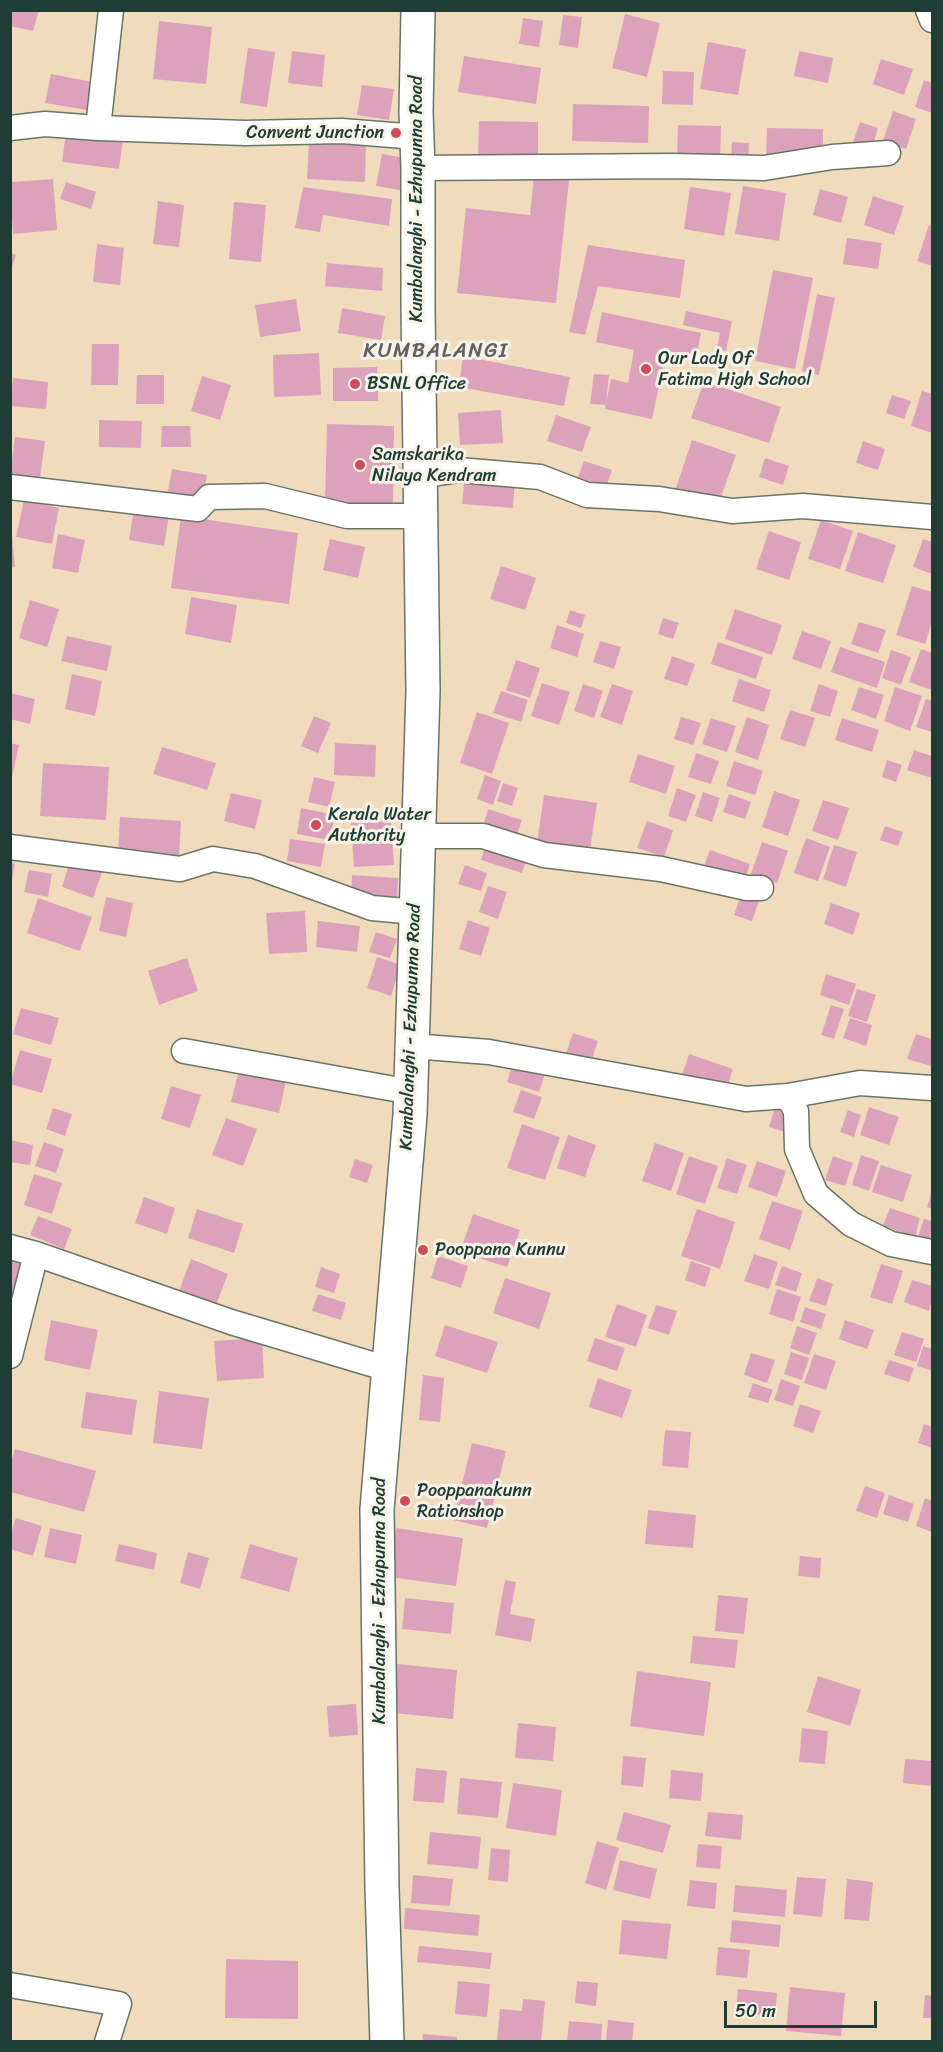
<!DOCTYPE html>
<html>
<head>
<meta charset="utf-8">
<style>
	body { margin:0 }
	#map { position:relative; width:943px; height:2052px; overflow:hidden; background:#f0dcbc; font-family:Sriracha,sans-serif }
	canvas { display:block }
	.frame { position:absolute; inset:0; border:12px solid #1f3d34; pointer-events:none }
	.scale { position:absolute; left:724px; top:2001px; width:153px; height:27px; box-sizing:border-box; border:3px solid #1f3d34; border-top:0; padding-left:8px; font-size:18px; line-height:21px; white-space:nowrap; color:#1f3d34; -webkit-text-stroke:4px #f7f3e8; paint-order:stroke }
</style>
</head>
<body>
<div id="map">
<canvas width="943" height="2052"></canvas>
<div class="frame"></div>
<div class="scale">50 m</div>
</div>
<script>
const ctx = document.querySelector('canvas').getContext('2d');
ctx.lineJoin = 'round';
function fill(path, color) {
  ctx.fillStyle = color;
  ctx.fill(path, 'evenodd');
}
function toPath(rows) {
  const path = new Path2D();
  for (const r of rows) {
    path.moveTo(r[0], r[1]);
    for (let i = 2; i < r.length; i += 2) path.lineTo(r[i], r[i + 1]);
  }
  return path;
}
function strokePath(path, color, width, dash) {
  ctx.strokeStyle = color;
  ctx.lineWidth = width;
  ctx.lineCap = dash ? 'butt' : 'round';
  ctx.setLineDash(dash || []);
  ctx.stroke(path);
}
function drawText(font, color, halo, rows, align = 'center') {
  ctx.font = font + ' Sriracha,sans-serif';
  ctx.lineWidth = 6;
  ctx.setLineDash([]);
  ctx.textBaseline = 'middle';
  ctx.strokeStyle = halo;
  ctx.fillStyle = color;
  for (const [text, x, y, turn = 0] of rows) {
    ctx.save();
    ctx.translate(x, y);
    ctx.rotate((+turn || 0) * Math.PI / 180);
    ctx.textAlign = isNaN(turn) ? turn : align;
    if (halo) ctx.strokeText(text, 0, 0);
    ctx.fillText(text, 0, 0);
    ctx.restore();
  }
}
fill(toPath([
	[10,10,39,10,33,31,10,26],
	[625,14,660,23,647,77,612,68],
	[563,15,582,17,578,48,559,45],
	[523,18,543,21,539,47,519,44],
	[159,21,212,27,206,84,153,79],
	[708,42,746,49,738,95,700,89],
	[248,48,275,52,267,107,240,103],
	[292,51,325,55,322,87,288,83],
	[799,51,833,58,828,83,794,76],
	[464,56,541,68,536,104,458,92],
	[881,59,913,69,904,95,873,84],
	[663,71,694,72,693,105,662,104],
	[51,74,98,83,93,111,45,103],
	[924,80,932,83,932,113,915,107],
	[362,85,394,89,389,120,357,115],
	[573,104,649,106,648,143,572,141],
	[893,111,916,119,906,149,883,141],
	[479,121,538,122,538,157,478,156],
	[860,122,878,128,871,151,852,145],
	[678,125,721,126,720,160,677,158],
	[767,128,823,129,823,156,766,154],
	[66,132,123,139,119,169,62,162],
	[309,141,366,144,365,182,307,179],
	[732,142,749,143,748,167,731,167],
	[382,154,411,159,405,191,376,186],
	[534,176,569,180,556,303,457,293,466,208,530,215],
	[53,179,57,230,13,234,10,182],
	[66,182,96,192,91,209,60,199],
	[743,186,786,193,779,241,735,234],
	[303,187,392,199,389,226,323,215,320,232,295,228],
	[690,187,731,193,724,236,684,229],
	[820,189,848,197,841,223,813,215],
	[873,196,904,206,894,235,864,225],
	[158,201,184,205,179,247,153,244],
	[234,202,266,205,261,262,229,259],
	[929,225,932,227,932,266,917,261],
	[847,238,882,243,878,269,843,264],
	[97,244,124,248,120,285,93,282],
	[588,245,685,260,680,298,598,286,585,335,569,332],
	[10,253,16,255,11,269,10,269],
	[327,263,383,268,382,291,325,286],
	[773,270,813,278,795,369,755,361],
	[817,294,835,298,819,375,802,371],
	[296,299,301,331,260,337,255,305],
	[342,308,385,316,381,340,338,333],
	[686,311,732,321,726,351,717,349,720,333,683,325],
	[602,312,701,333,696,359,666,353,652,419,605,409,611,379,628,383,634,350,596,342],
	[92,344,119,344,118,385,91,385],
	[319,353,321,395,274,397,273,355],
	[463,356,570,377,564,406,459,387],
	[377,367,378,401,333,401,333,368],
	[594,374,609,375,606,405,590,404],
	[137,375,164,375,164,404,136,404],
	[202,376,231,385,220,420,191,411],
	[13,378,48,382,46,409,10,406],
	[704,381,781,407,769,443,691,418],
	[922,391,932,394,932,433,911,426],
	[892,395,911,401,904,419,886,413],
	[501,410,503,443,460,445,458,413],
	[556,415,591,427,582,452,547,441],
	[99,420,142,421,141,448,99,447],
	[327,424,394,426,393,505,325,504],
	[162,426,190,426,191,447,161,447],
	[15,437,45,441,40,478,10,474],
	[692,440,736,455,718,505,675,491],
	[863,441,885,449,878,470,856,463],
	[765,458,789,466,783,485,759,477],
	[584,461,612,470,605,490,577,480],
	[172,469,207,475,202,502,167,496],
	[465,474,515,477,513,508,462,504],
	[24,500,59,508,52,544,16,537],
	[134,509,169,516,164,546,129,540],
	[181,516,298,533,289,604,171,588],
	[821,520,853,531,840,569,808,559],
	[769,531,801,542,789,580,756,569],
	[858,532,896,545,883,583,845,571],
	[58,534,85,540,78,573,52,568],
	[10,536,12,536,15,567,10,568],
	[330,539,365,547,358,578,323,570],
	[923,539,932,542,932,574,913,567],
	[501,566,536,578,525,610,490,599],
	[912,586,932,592,932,622,925,644,896,635],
	[191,597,237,605,231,643,185,634],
	[30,600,59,609,47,647,19,638],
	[735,609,782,625,772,655,725,639],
	[570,610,585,615,581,628,566,623],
	[663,618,679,623,673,639,658,634],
	[859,622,886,630,878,653,851,644],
	[557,625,584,634,577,657,550,648],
	[802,631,831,641,821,669,792,659],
	[67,636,112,646,107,671,61,661],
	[600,641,621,647,614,669,593,662],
	[718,642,763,657,756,679,711,664],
	[840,647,885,662,877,688,831,672],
	[921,649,932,653,932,690,909,682],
	[891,650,911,657,901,685,882,678],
	[672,656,695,664,687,686,664,679],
	[516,660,540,668,530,698,506,690],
	[72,674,102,681,95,716,65,709],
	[739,679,771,690,764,712,732,701],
	[542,683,570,692,559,725,531,716],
	[583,684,603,691,594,718,574,711],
	[612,684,633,691,622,725,600,717],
	[819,684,838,691,830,717,810,711],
	[859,687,884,695,876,719,851,710],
	[895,687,922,696,910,731,884,721],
	[501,691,528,700,521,722,493,713],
	[10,693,35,699,30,724,10,719],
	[926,699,932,701,932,732,916,727],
	[790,710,815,718,805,747,780,739],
	[477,712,509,723,492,774,460,763],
	[314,716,331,723,318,753,301,746],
	[681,717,701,723,693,745,674,739],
	[747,717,769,725,758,760,735,752],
	[711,718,736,726,727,752,702,744],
	[842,718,879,730,872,752,835,740],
	[10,743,19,745,11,782,10,782],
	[335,743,376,745,375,777,334,775],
	[162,747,216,763,207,790,153,774],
	[914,750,932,756,932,778,907,770],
	[696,753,719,761,711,784,688,777],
	[638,754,675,766,666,794,629,782],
	[887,760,902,765,896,782,882,777],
	[734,761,763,771,755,795,726,786],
	[43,763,109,767,106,820,40,816],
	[485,775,501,781,493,805,477,799],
	[314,777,335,782,329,807,308,802],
	[503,783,518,788,512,806,497,801],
	[677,788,696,795,686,822,668,816],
	[774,791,800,800,788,836,762,827],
	[703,792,720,798,712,822,695,816],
	[231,793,262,800,255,829,224,821],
	[729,794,751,802,745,819,723,812],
	[544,795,597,803,589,856,536,849],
	[823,800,849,808,838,840,812,831],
	[301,808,335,815,330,840,297,834],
	[488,809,522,820,515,841,482,829],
	[120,817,181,821,179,858,118,854],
	[391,821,394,865,354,867,351,823],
	[647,821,673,830,664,857,637,848],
	[885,826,903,832,898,846,880,840],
	[806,838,830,847,818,881,794,873],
	[290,839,325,844,321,867,287,861],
	[487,841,528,855,522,873,481,860],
	[762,842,788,851,777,883,751,874],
	[834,845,857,852,846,887,823,879],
	[710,850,750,864,743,885,702,871],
	[71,858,103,869,93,898,62,887],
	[10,863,15,864,12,879,10,879],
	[465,865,487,873,481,891,458,884],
	[29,870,52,874,48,897,24,892],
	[352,875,398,878,397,899,351,896],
	[488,886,507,892,498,919,479,912],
	[741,895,759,901,752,921,734,915],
	[106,897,133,903,126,937,99,931],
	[38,898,92,917,80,951,27,933],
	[831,903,860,913,853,935,824,924],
	[305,911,307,952,269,954,266,913],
	[468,920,490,928,481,956,459,949],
	[318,921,360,926,357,952,316,947],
	[376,932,397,939,390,958,369,952],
	[377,957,401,965,391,996,367,988],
	[187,958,198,991,159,1005,148,971],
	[826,974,856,984,849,1005,820,995],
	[857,989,876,995,867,1022,848,1016],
	[831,1005,844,1009,834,1039,821,1035],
	[21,1008,59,1018,51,1045,13,1034],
	[850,1018,872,1025,866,1046,843,1038],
	[573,1033,598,1041,589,1068,564,1059],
	[916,1034,932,1039,931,1066,907,1059],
	[20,1050,52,1059,42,1093,10,1084],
	[689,1054,733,1069,725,1093,681,1078],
	[514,1061,546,1071,539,1092,507,1082],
	[239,1070,286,1081,279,1113,231,1102],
	[171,1086,201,1095,190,1128,161,1119],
	[521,1090,542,1097,534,1119,513,1112],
	[775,1107,794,1114,787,1133,769,1127],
	[869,1107,899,1117,889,1145,860,1135],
	[53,1108,72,1114,65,1136,46,1129],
	[848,1110,861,1115,854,1137,840,1132],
	[226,1118,257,1129,243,1166,212,1155],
	[522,1124,560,1137,545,1180,507,1168],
	[568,1135,596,1145,585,1177,557,1168],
	[10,1140,33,1145,30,1165,10,1162],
	[44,1142,64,1149,56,1173,35,1166],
	[655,1143,684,1153,671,1191,642,1181],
	[861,1155,879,1161,869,1191,852,1185],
	[689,1156,718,1166,705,1204,676,1194],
	[833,1156,853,1163,845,1186,825,1180],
	[727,1158,747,1165,737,1194,717,1188],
	[355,1159,373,1165,367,1183,349,1177],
	[757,1161,786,1171,777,1197,748,1187],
	[881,1165,912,1175,903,1202,872,1192],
	[34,1174,62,1183,52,1214,24,1205],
	[932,1190,932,1209,927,1207],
	[144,1197,175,1208,167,1234,135,1223],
	[772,1201,803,1211,790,1250,759,1239],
	[890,1208,920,1218,915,1237,883,1226],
	[197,1209,243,1224,234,1253,188,1238],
	[697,1209,735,1222,720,1269,681,1256],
	[473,1214,520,1230,507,1267,460,1252],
	[38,1216,72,1229,64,1249,30,1235],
	[924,1219,932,1221,930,1241,918,1237],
	[754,1254,778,1262,769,1289,744,1281],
	[438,1256,468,1266,461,1288,431,1278],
	[191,1259,228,1274,216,1305,179,1291],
	[10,1261,25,1263,19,1296,10,1294],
	[691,1261,711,1268,705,1287,685,1280],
	[881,1264,903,1271,892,1304,870,1297],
	[782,1266,802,1273,796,1292,775,1285],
	[321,1267,340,1274,334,1293,315,1287],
	[505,1278,551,1293,539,1329,493,1313],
	[817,1278,833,1284,826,1306,809,1301],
	[912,1280,932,1286,932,1300,929,1311,904,1302],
	[777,1289,801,1297,793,1322,769,1314],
	[318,1294,346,1303,341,1320,312,1311],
	[617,1304,647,1315,636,1347,605,1337],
	[656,1305,677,1311,669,1335,648,1328],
	[805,1307,826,1314,821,1329,800,1322],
	[51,1320,98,1330,90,1370,44,1360],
	[845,1320,874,1330,867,1349,839,1339],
	[445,1325,498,1342,487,1373,435,1356],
	[797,1326,817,1333,809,1355,790,1348],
	[902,1332,924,1339,916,1362,894,1355],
	[262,1338,264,1378,217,1381,214,1341],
	[595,1338,625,1348,617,1371,587,1361],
	[923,1346,932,1349,932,1371,917,1366],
	[791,1352,809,1358,802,1380,784,1374],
	[751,1353,775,1360,767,1383,744,1375],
	[814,1354,836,1361,826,1390,804,1383],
	[889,1360,914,1368,909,1382,884,1374],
	[423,1375,444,1378,440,1422,419,1420],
	[598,1378,632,1390,622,1418,589,1407],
	[781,1379,800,1386,793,1406,774,1400],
	[753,1383,773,1390,768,1403,748,1397],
	[159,1391,209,1398,202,1449,153,1443],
	[86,1392,137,1400,132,1435,81,1428],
	[800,1404,821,1411,813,1433,793,1426],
	[924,1424,932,1427,932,1448,918,1443],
	[665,1430,691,1432,688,1468,662,1466],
	[472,1443,506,1451,487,1528,453,1520],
	[15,1449,96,1471,84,1512,10,1492,10,1466],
	[865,1486,885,1493,877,1518,856,1511],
	[889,1495,914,1504,908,1522,883,1514],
	[925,1498,932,1501,932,1532,916,1526],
	[648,1510,696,1515,693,1548,645,1544],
	[16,1518,42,1526,33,1556,10,1549,10,1536],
	[50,1528,82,1535,76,1564,44,1557],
	[396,1528,463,1538,456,1586,389,1577],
	[119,1544,157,1553,154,1570,115,1561],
	[250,1544,298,1558,289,1592,240,1578],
	[188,1552,209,1558,200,1589,180,1583],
	[800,1556,821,1558,820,1578,798,1576],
	[505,1580,516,1582,510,1614,535,1619,531,1642,495,1635],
	[718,1595,748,1598,744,1634,715,1631],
	[405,1598,454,1603,451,1634,402,1629],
	[693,1636,738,1640,735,1668,690,1663],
	[397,1664,457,1670,453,1719,393,1713],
	[637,1671,711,1682,704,1736,630,1726],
	[818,1676,861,1690,850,1726,807,1712],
	[356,1704,358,1735,329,1737,327,1706],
	[518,1723,556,1727,553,1761,515,1758],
	[802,1728,828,1731,825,1764,799,1762],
	[623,1756,646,1758,643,1787,621,1785],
	[905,1759,932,1761,932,1786,903,1783],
	[416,1768,447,1771,444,1803,413,1801],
	[671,1770,703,1773,701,1801,669,1798],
	[460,1778,502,1782,498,1818,457,1814],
	[513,1783,562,1790,556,1836,506,1828],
	[624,1812,671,1825,663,1853,616,1840],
	[708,1812,743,1815,741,1840,705,1836],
	[430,1832,481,1837,478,1869,427,1864],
	[597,1841,619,1848,606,1890,585,1883],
	[698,1844,722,1846,720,1869,696,1867],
	[491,1848,510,1850,508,1882,488,1880],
	[620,1860,657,1869,650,1899,613,1890],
	[413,1875,453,1879,450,1906,411,1903],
	[797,1877,826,1879,822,1917,793,1914],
	[847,1879,873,1882,869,1921,844,1919],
	[690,1880,717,1883,715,1909,687,1906],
	[735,1885,787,1890,785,1917,733,1912],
	[405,1908,480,1915,478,1936,404,1929],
	[622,1920,671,1924,667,1959,619,1954],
	[732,1920,781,1925,779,1947,730,1942],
	[419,1946,492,1953,490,1969,417,1962],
	[718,1947,750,1950,747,1978,716,1975],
	[226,1959,298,1961,298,2019,225,2018],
	[458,1981,490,1984,487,2017,455,2014],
	[577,1981,598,1983,596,2006,575,2003],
	[790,1987,845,1993,841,2036,786,2031],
	[738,1989,777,1993,775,2016,736,2012],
	[925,1995,932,1996,932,2018,923,2018],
	[523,1999,545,2001,541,2042,497,2040,500,2009,522,2011],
	[608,2020,634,2023,632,2042,606,2042],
	[569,2021,602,2024,601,2042,567,2042],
	[423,2034,457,2037,457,2042,422,2042]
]), '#dda2bb');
const street = toPath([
	[928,10,932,20],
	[10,128,45,124,98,128,245,133,342,131,417,137],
	[98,128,111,10],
	[418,168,671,166,764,168,832,157,888,153],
	[420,476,459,470,540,477,587,495,659,499,732,511,803,506,932,517],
	[10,487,198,509,209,497,265,496,347,516,420,516],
	[418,836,483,836,544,855,661,869,747,888,761,888],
	[10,847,180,869,213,859,255,866,372,908,416,912],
	[412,1046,489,1052,746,1099,788,1096,796,1111,797,1149,816,1194,851,1224,891,1244,932,1252],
	[184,1051,411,1092],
	[788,1096,860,1083,932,1088],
	[10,1247,36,1254],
	[10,1356,36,1254,231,1322,388,1369],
	[10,1985,119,2004,107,2042]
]);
const secondary = toPath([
	[387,2042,382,1888,377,1509,410,1115,423,691,418,307,418,168,416,112,418,10]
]);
strokePath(street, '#687564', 27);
strokePath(secondary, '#687564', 36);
strokePath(street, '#fff', 24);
strokePath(secondary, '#fff', 33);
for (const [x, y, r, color] of [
	[396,133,6,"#d1495b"],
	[646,369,6,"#d1495b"],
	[355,384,6,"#d1495b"],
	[360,465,6,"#d1495b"],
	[316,825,6,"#d1495b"],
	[423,1250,6,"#d1495b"],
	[405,1501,6,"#d1495b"]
]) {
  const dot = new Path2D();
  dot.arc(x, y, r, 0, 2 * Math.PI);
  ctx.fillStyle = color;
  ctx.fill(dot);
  strokePath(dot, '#f7f3e8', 2);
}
drawText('18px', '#1f3d34', '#f7f3e8', [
	["Convent Junction",384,133,"right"],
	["Our Lady Of",658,359],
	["Fatima High School",658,380],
	["BSNL Office",367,384],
	["Samskarika",372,455],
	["Nilaya Kendram",372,476],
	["Kerala Water",328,815],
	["Authority",328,836],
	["Pooppana Kunnu",435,1250],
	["Pooppanakunn",417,1491],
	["Rationshop",417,1512]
], 'left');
drawText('18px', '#1f3d34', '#f7f3e8', [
	["Kumbalanghi - Ezhupunna Road",417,199,-90],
	["Kumbalanghi - Ezhupunna Road",411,1027,-88],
	["Kumbalanghi - Ezhupunna Road",380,1601,-90]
]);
ctx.letterSpacing = '1.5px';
drawText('21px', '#626063', '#f7f3e8', [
	["KUMBALANGI",436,352]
]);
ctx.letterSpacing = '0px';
</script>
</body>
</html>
